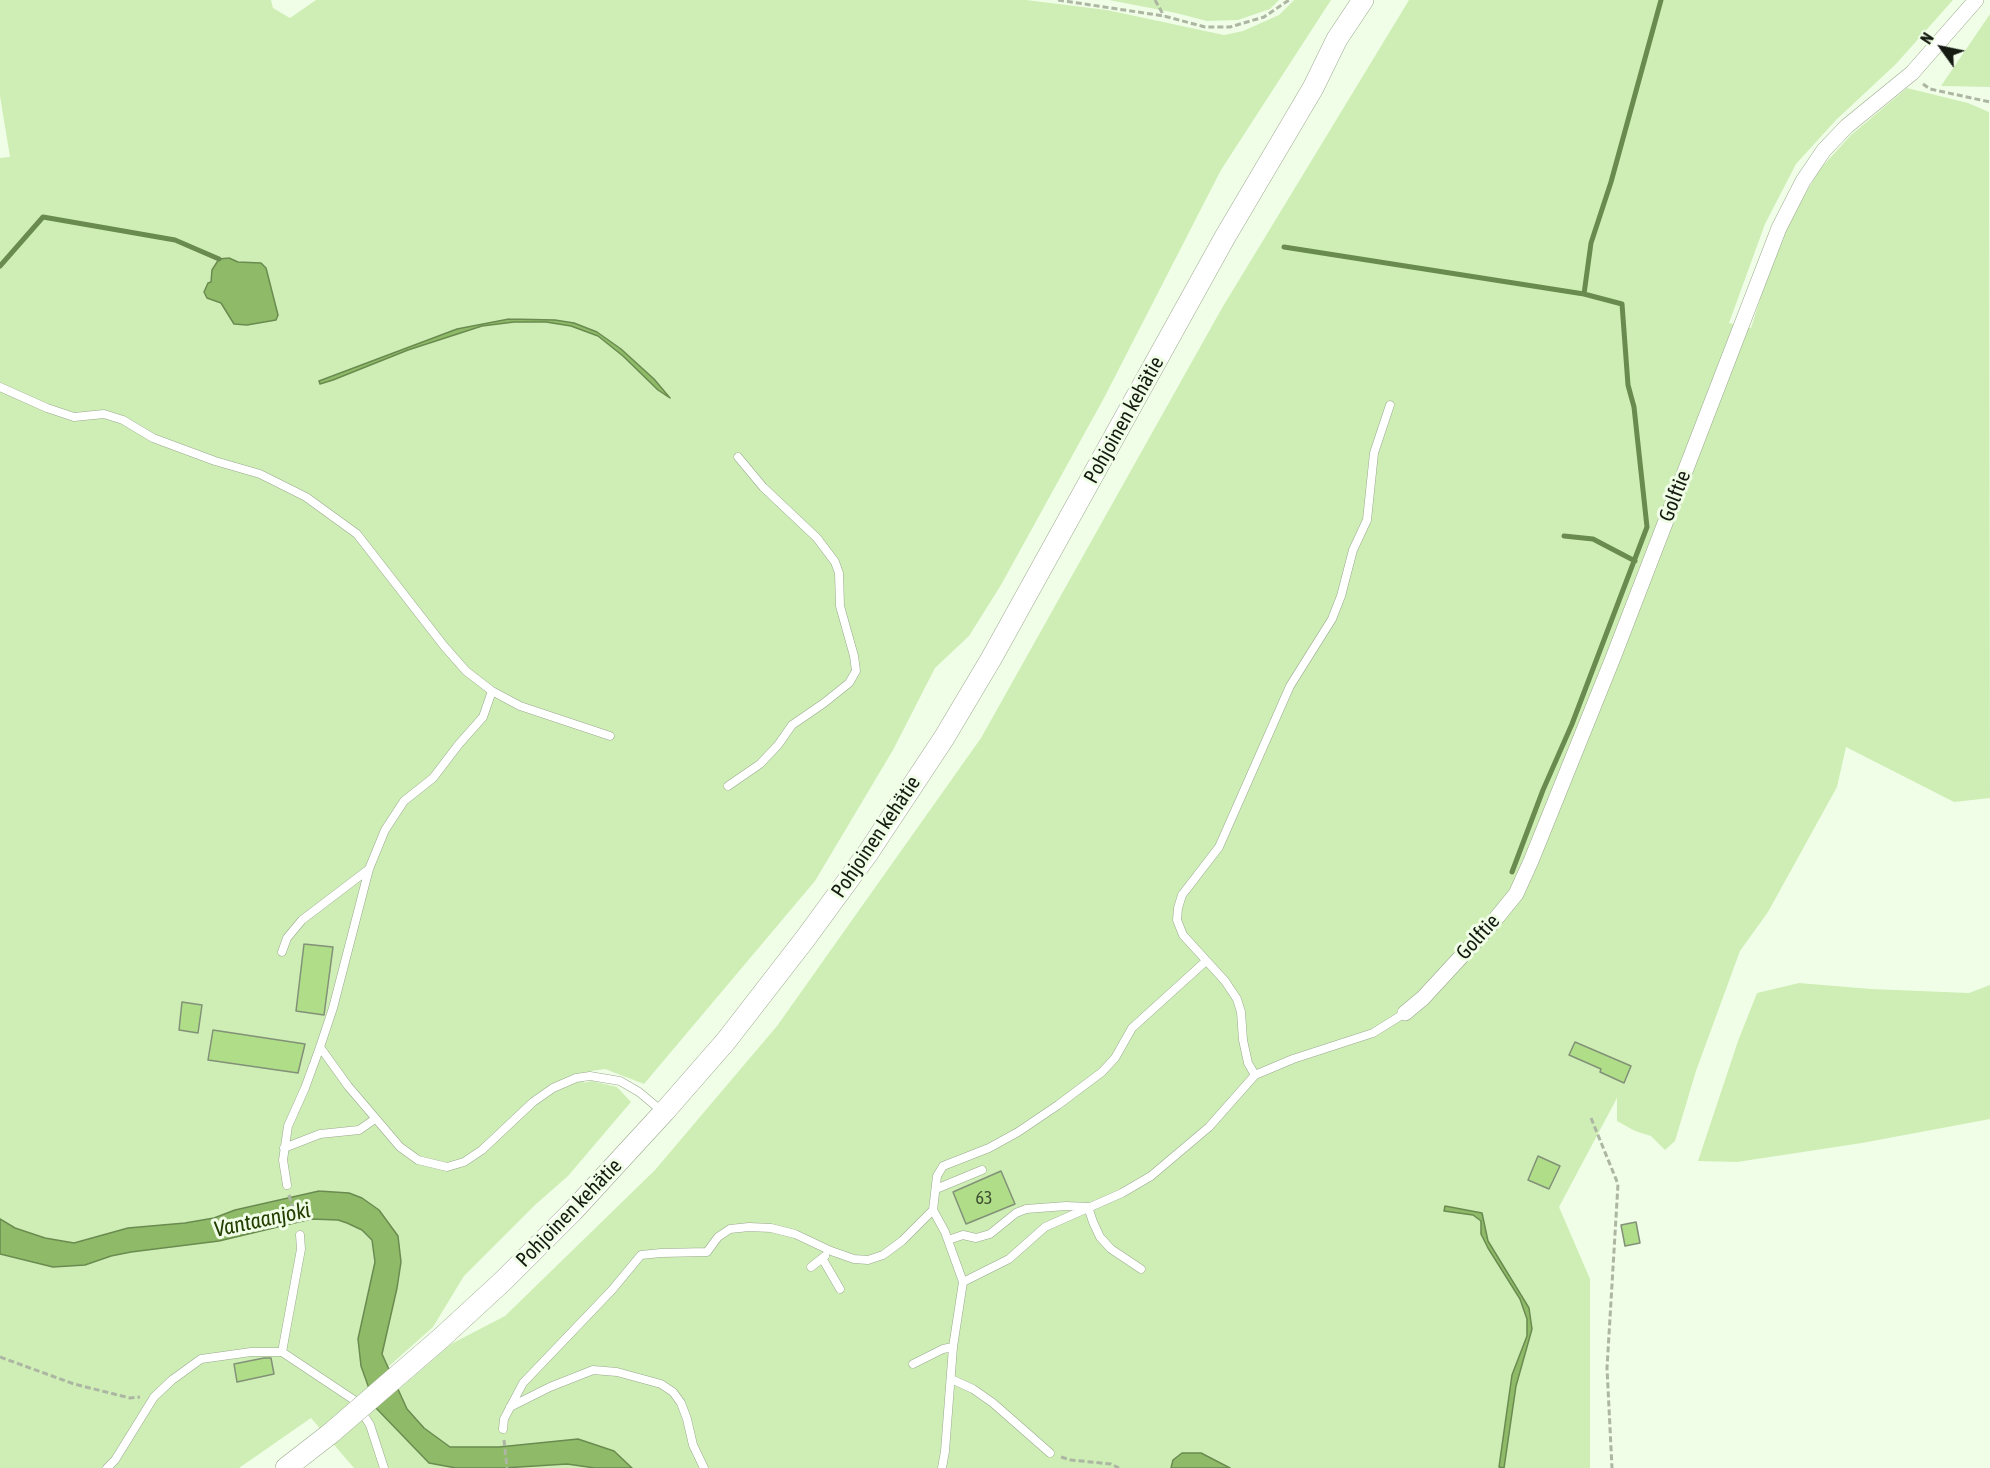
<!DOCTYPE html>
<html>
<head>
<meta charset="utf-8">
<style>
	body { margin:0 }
	#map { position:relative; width:1990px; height:1468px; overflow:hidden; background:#f1fee7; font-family:"Asap Condensed",sans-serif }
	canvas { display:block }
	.north { position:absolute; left:1912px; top:18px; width:60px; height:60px; -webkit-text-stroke:4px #f1fee7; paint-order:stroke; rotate:303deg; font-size:16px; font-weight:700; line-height:24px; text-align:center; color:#151b11 }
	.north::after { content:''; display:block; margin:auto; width:21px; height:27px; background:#151b11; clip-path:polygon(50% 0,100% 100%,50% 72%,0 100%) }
</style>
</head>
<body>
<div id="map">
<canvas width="1990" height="1468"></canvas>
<div class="north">N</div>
</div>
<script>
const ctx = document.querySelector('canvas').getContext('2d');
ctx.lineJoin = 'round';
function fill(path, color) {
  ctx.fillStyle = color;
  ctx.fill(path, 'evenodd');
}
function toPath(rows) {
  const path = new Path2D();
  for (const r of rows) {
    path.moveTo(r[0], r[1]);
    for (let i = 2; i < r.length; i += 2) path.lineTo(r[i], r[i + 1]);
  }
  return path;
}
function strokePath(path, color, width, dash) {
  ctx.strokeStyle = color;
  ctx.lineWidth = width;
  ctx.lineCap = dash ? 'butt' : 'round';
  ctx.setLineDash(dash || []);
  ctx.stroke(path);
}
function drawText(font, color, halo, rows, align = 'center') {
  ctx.font = font + ' "Asap Condensed",sans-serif';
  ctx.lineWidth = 6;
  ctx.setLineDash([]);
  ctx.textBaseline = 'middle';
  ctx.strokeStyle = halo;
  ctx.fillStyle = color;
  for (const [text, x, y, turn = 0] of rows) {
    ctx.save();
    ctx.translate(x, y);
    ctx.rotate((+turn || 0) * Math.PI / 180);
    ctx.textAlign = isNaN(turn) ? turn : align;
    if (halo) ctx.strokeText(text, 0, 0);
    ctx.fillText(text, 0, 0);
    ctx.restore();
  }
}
fill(toPath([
	[0,0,271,0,273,8,290,18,316,0,1026,0,1107,10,1224,35,1243,31,1279,15,1294,0,1331,0,1221,170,1104,398,1001,585,969,636,935,668,893,750,815,881,644,1084,605,1069,591,1071,583,1083,592,1081,617,1087,631,1102,568,1176,535,1205,464,1276,433,1327,388,1367,382,1354,383,1343,397,1288,401,1262,375,1262,361,1366,424,1428,407,1409,398,1390,451,1344,505,1316,655,1170,777,1026,981,738,1222,308,1409,0,1953,0,1896,64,1836,120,1796,164,1765,224,1729,323,1751,328,1769,271,1793,215,1820,169,1851,135,1907,88,1968,103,1989,112,1990,798,1954,802,1846,747,1837,787,1768,912,1740,951,1696,1071,1675,1141,1665,1150,1651,1136,1635,1131,1617,1121,1617,1098,1559,1207,1590,1279,1590,1468,354,1468,311,1418,239,1468,0,1468,0,158,10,157,0,96],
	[1109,0,1279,0,1270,9,1238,20,1207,21,1176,13],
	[1990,14,1990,87,1941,86],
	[1799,983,1871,989,1969,993,1990,985,1990,1119,1862,1143,1737,1162,1698,1161,1738,1041,1757,993]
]), '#ceeeb6');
const water = toPath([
	[229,258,238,262,261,263,266,268,278,315,276,320,247,325,234,324,221,303,207,298,204,292,208,283,211,282,212,270,219,259,229,258],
	[509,319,555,320,574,323,597,332,621,349,654,379,670,398,658,390,623,356,598,336,571,326,546,322,514,322,482,326,408,350,333,380,320,384,319,381,457,329,509,319],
	[319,1191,349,1193,362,1198,379,1210,398,1236,401,1262,397,1288,382,1354,407,1409,424,1428,450,1447,499,1447,578,1439,614,1451,632,1468,595,1468,567,1464,503,1468,456,1468,429,1463,376,1408,361,1366,358,1339,375,1262,372,1240,362,1230,347,1223,338,1220,311,1219,219,1241,131,1252,111,1256,85,1265,53,1267,0,1254,0,1219,15,1228,45,1238,74,1243,128,1228,185,1223,214,1218,235,1210,319,1191],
	[1445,1206,1482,1213,1488,1241,1529,1308,1532,1329,1516,1386,1504,1468,1499,1467,1509,1396,1512,1375,1527,1336,1527,1319,1520,1299,1488,1248,1481,1234,1481,1221,1473,1215,1444,1211,1445,1206],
	[1182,1453,1201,1453,1230,1468,1171,1468,1173,1460,1182,1453]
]);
fill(water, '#8fbb69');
strokePath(water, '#6a8b4f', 1.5);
strokePath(toPath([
	[1284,247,1584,294],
	[0,266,43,217,175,240,219,259],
	[1564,536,1593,539,1635,561],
	[1512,872,1543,790,1572,724,1647,527,1634,407,1628,385,1622,304,1584,294,1591,243,1611,182,1661,0]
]), '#6a8b4f', 5);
const building = toPath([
	[304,944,333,947,324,1015,296,1011,304,944],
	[182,1002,202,1005,198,1033,179,1030,182,1002],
	[213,1030,305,1044,298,1073,208,1060,213,1030],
	[1575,1042,1631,1066,1624,1083,1600,1072,1601,1069,1569,1055,1575,1042],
	[1538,1156,1560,1166,1549,1189,1528,1180,1538,1156],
	[1001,1171,1015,1204,966,1224,953,1192,1001,1171],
	[1636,1222,1640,1243,1625,1246,1621,1225,1636,1222],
	[264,1358,271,1358,274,1374,237,1382,234,1364,264,1358]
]);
fill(building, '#afdd88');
strokePath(building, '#829177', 1.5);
const service = toPath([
	[0,387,47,408,74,417,104,414,123,420,153,438,215,461,260,474,306,497,357,534,444,646,466,671,492,691,483,717,459,744,433,778,404,801,385,830,369,869,333,1008,320,1047,305,1088,288,1126,283,1160,287,1185],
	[492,691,520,706,610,736],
	[728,786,760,764,778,745,792,725,824,703,849,683,856,671,854,656,840,606,839,573,835,562,817,538,763,487,738,457],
	[282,952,287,938,302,920,369,869],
	[320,1047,348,1086,400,1147,418,1160,447,1167,464,1162,482,1150,533,1102,553,1088,576,1078,590,1076,620,1081,639,1092,663,1112],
	[1255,1075,1248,1063,1243,1040,1241,1012,1237,999,1225,981,1183,935,1177,920,1178,908,1182,895,1219,847,1290,686,1332,619,1341,596,1353,550,1367,520,1374,453,1390,405],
	[284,1148,320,1134,359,1130,375,1119],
	[936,1189,982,1170],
	[933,1210,945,1232,963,1282],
	[300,1235,301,1249,282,1352,354,1400,370,1425,384,1468],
	[948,1240,963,1235,976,1238,990,1234,1016,1213,1026,1209,1066,1206,1088,1207,1093,1222,1100,1237,1111,1249,1141,1269],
	[822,1258,840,1289],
	[811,1267,825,1256],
	[913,1364,943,1349,953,1347],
	[951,1379,973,1389,993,1403,1050,1453],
	[510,1407,550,1387,593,1370,617,1372,661,1384,673,1392,681,1403,687,1419,693,1445,704,1468],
	[503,1429,504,1419,523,1383,612,1290,641,1255,661,1253,707,1252,718,1237,730,1229,749,1227,771,1228,795,1234,831,1251,854,1259,868,1260,883,1255,902,1241,933,1210,937,1176,943,1166,989,1148,1018,1132,1058,1105,1102,1072,1115,1058,1132,1028,1206,961],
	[107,1468,115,1460,154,1397,172,1380,201,1359,251,1352,282,1352],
	[942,1468,945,1451,953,1347,963,1282,1009,1259,1045,1227,1122,1193,1151,1176,1209,1127,1255,1075,1293,1059,1373,1033,1405,1013]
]);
const minor = toPath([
	[1405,1013,1423,998,1494,921,1516,894,1531,861,1613,658,1779,228,1803,181,1824,150,1847,126,1912,73,1976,0]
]);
const secondary = toPath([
	[440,1339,503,1281,573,1211,664,1112,726,1041,805,939,868,853,944,738,991,659,1225,237,1313,88,1337,39,1363,0],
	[286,1468,331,1433]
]);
strokePath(service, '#9aa98e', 9);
strokePath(minor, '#9aa98e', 16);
strokePath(secondary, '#9aa98e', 22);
strokePath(toPath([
	[1058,0,1164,16,1205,27,1230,27,1264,17,1289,0],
	[1155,0,1164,16],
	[1923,84,1930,89,1990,102],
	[1591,1118,1618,1184,1607,1368,1612,1468],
	[289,1195,297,1223],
	[0,1357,74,1384,130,1398,140,1397],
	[504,1440,507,1468],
	[1061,1457,1071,1460,1111,1464,1119,1468]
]), '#acb6a3', 3, [6, 3]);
strokePath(service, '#fff', 8);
strokePath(minor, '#fff', 15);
strokePath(secondary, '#fff', 21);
const secondaryBridge = toPath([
	[331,1433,440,1339]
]);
strokePath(secondaryBridge, '#9aa98e', 22, []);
strokePath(secondaryBridge, '#fff', 21);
drawText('18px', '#3c4c2f', null, [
	["63",984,1198]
]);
drawText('21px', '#151b11', '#f1fee7', [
	["Pohjoinen kehätie",1124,420,-61],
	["Golftie",1675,496,-69],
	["Pohjoinen kehätie",876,837,-56],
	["Golftie",1478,937,-48],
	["Pohjoinen kehätie",569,1213,-46]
]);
drawText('italic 22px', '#223d00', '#f1fee7', [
	["Vantaanjoki",262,1220,-12]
]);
</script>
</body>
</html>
